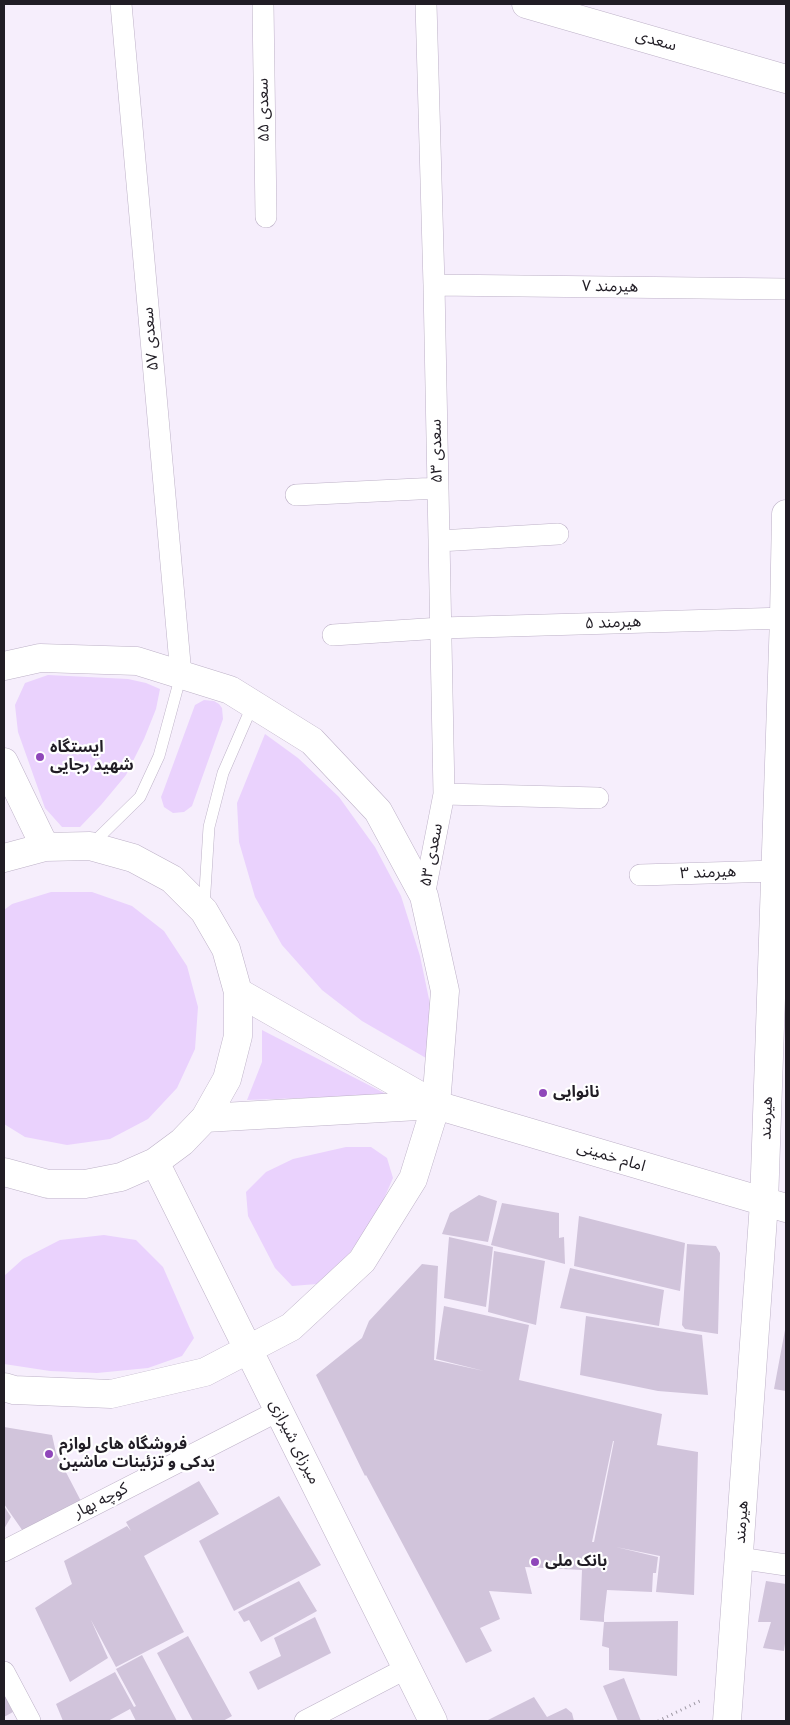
<!DOCTYPE html>
<html>
<head>
<meta charset="utf-8">
<style>
	body { margin:0 }
	#map { position:relative; width:790px; height:1725px; overflow:hidden; background:#f6eefc; font-family:"Varela Round",sans-serif }
	canvas { display:block }
	.frame { position:absolute; inset:0; border:5px solid #211d25; pointer-events:none }
</style>
</head>
<body>
<div id="map">
<canvas width="790" height="1725"></canvas>
<div class="frame"></div>
</div>
<script>
const ctx = document.querySelector('canvas').getContext('2d');
ctx.lineJoin = 'round';
function fill(path, color) {
  ctx.fillStyle = color;
  ctx.fill(path, 'evenodd');
}
function toPath(rows) {
  const path = new Path2D();
  for (const r of rows) {
    path.moveTo(r[0], r[1]);
    for (let i = 2; i < r.length; i += 2) path.lineTo(r[i], r[i + 1]);
  }
  return path;
}
function strokePath(path, color, width, dash) {
  ctx.strokeStyle = color;
  ctx.lineWidth = width;
  ctx.lineCap = dash ? 'butt' : 'round';
  ctx.setLineDash(dash || []);
  ctx.stroke(path);
}
function drawText(font, color, halo, rows, align = 'center') {
  ctx.font = font + ' "Varela Round","Noto Sans Arabic",sans-serif';
  ctx.lineWidth = 4.5;
  ctx.setLineDash([]);
  ctx.textBaseline = 'middle';
  ctx.strokeStyle = halo;
  ctx.fillStyle = color;
  for (const [text, x, y, turn = 0] of rows) {
    ctx.save();
    ctx.translate(x, y);
    ctx.rotate((+turn || 0) * Math.PI / 180);
    ctx.textAlign = isNaN(turn) ? turn : align;
    if (halo) ctx.strokeText(text, 0, 0);
    ctx.fillText(text, 0, 0);
    ctx.restore();
  }
}
fill(toPath([
	[48,675,128,679,146,683,160,689,156,709,144,739,126,775,101,805,80,827,62,827,45,808,18,732,15,705,25,683],
	[204,700,214,701,219,704,222,708,223,719,192,806,184,812,173,813,164,807,161,797,163,792,195,705],
	[265,734,298,758,339,797,375,847,401,896,420,956,430,1004,426,1058,362,1021,322,990,282,945,255,897,239,842,237,803],
	[51,892,92,892,132,906,164,931,187,966,198,1007,195,1049,177,1088,148,1119,110,1139,67,1145,25,1137,4,1124,4,910,12,904],
	[262,1030,388,1095,247,1100,262,1062],
	[346,1147,371,1147,387,1158,393,1178,379,1210,349,1254,317,1284,292,1286,275,1268,248,1216,246,1192,266,1172,293,1159],
	[104,1235,136,1240,163,1267,194,1338,182,1356,148,1368,97,1373,50,1371,4,1364,4,1276,23,1259,60,1240]
]), '#ead2fd');
fill(toPath([
	[479,1195,497,1201,488,1242,442,1234,450,1213],
	[502,1203,559,1213,559,1238,564,1237,565,1264,491,1245],
	[579,1216,685,1243,680,1291,574,1266],
	[449,1237,493,1247,486,1307,444,1298],
	[687,1244,716,1246,720,1253,718,1334,685,1329,682,1325],
	[494,1251,545,1261,536,1325,488,1312],
	[422,1264,438,1266,434,1360,484,1371,436,1359,444,1306,529,1325,519,1380,662,1414,657,1445,698,1452,694,1595,656,1592,660,1556,616,1547,658,1557,656,1573,653,1573,652,1592,607,1590,604,1616,604,1622,678,1621,677,1676,609,1670,609,1648,602,1646,604,1622,580,1620,582,1570,525,1567,532,1594,489,1591,500,1619,480,1628,492,1651,466,1663,366,1475,365,1476,316,1375,362,1338,369,1321],
	[613,1441,614,1441,594,1542,592,1542],
	[570,1268,664,1290,659,1326,560,1308],
	[586,1316,702,1335,708,1395,658,1391,580,1375],
	[785,1330,786,1330,786,1391,774,1389],
	[4,1427,52,1435,56,1453,83,1505,27,1537,4,1504],
	[199,1481,219,1514,144,1556,184,1632,116,1667,91,1620,108,1658,70,1682,35,1608,72,1584,64,1561,127,1526,131,1531,126,1522],
	[279,1496,321,1565,234,1611,199,1541],
	[4,1506,11,1517,4,1529],
	[299,1581,317,1611,261,1642,249,1620,244,1622,238,1612],
	[766,1581,786,1584,786,1636,784,1651,763,1648,771,1622,758,1622],
	[315,1617,331,1653,258,1690,249,1672,281,1656,274,1638],
	[188,1636,232,1716,223,1721,193,1721,157,1653],
	[142,1655,177,1721,136,1721,130,1709,108,1721,63,1721,56,1704,115,1672,134,1707,136,1706,116,1669],
	[624,1678,641,1721,618,1721,603,1686],
	[4,1694,13,1712,4,1717],
	[534,1697,547,1717,566,1708,572,1713,574,1721,486,1721]
]), '#d1c4db');
const service = toPath([
	[91,845,140,797,159,756,181,675],
	[204,907,209,827,223,773,253,704]
]);
const minor = toPath([
	[121,4,181,675],
	[263,4,266,217],
	[434,285,786,289],
	[296,495,438,488],
	[439,541,558,534],
	[333,635,441,628,786,618],
	[444,794,598,798],
	[640,875,776,871],
	[424,896,444,794,434,285,426,4],
	[4,1551,278,1411],
	[739,1558,786,1565],
	[4,1672,30,1721],
	[305,1721,407,1668]
]);
const secondary = toPath([
	[526,4,786,79],
	[4,666,40,658,137,661,230,690,312,741,378,811,424,896,445,991,436,1105,413,1179,362,1261,291,1327,205,1372,111,1394,14,1390,4,1387],
	[4,762,45,847],
	[4,858,45,847,90,846,133,858,172,879,204,911,226,949,238,992,238,1036,227,1079,205,1118,182,1142,155,1162,121,1177,85,1184,48,1184,4,1172],
	[238,992,436,1105,786,1208],
	[205,1118,436,1105],
	[155,1162,433,1721],
	[727,1721,764,1203,784,617,786,514]
]);
strokePath(service, '#bdb1c7', 12);
strokePath(minor, '#bdb1c7', 22);
strokePath(secondary, '#bdb1c7', 29);
strokePath(toPath([
	[658,1721,700,1701]
]), '#9e98a3', 3, [1, 4]);
strokePath(service, '#fff', 11);
strokePath(minor, '#fff', 21);
strokePath(secondary, '#fff', 28);
for (const [x, y, r, color] of [
	[40,757,5,"#8f47ba"],
	[543,1093,5,"#8f47ba"],
	[49,1454,5,"#8f47ba"],
	[535,1562,5,"#8f47ba"]
]) {
  const dot = new Path2D();
  dot.arc(x, y, r, 0, 2 * Math.PI);
  ctx.fillStyle = color;
  ctx.fill(dot);
  strokePath(dot, '#fff', 2);
}
drawText('16px', '#211d25', '#fff', [
	["سعدی",656,41,16],
	["سعدی ۵۵",264,110,-91],
	["هیرمند ۷",610,287,1],
	["سعدی ۵۷",151,339,-95],
	["سعدی ۵۳",437,451,-91],
	["هیرمند ۵",613,623,-2],
	["سعدی ۵۳",432,855,-79],
	["هیرمند ۳",708,873,-2],
	["هیرمند",767,1118,-88],
	["امام خمینی",611,1157,17],
	["میرزای شیرازی",294,1442,63],
	["کوچه بهار",101,1501,-27],
	["هیرمند",742,1522,-86]
]);
drawText('bold 16px', '#211d25', '#fff', [
	["ایستگاه",50,748],
	["شهید رجایی",50,766],
	["نانوایی",553,1093],
	["فروشگاه های لوازم",59,1445],
	["یدکی و تزئینات ماشین",59,1463],
	["بانک ملی",545,1562]
], 'left');
</script>
</body>
</html>
